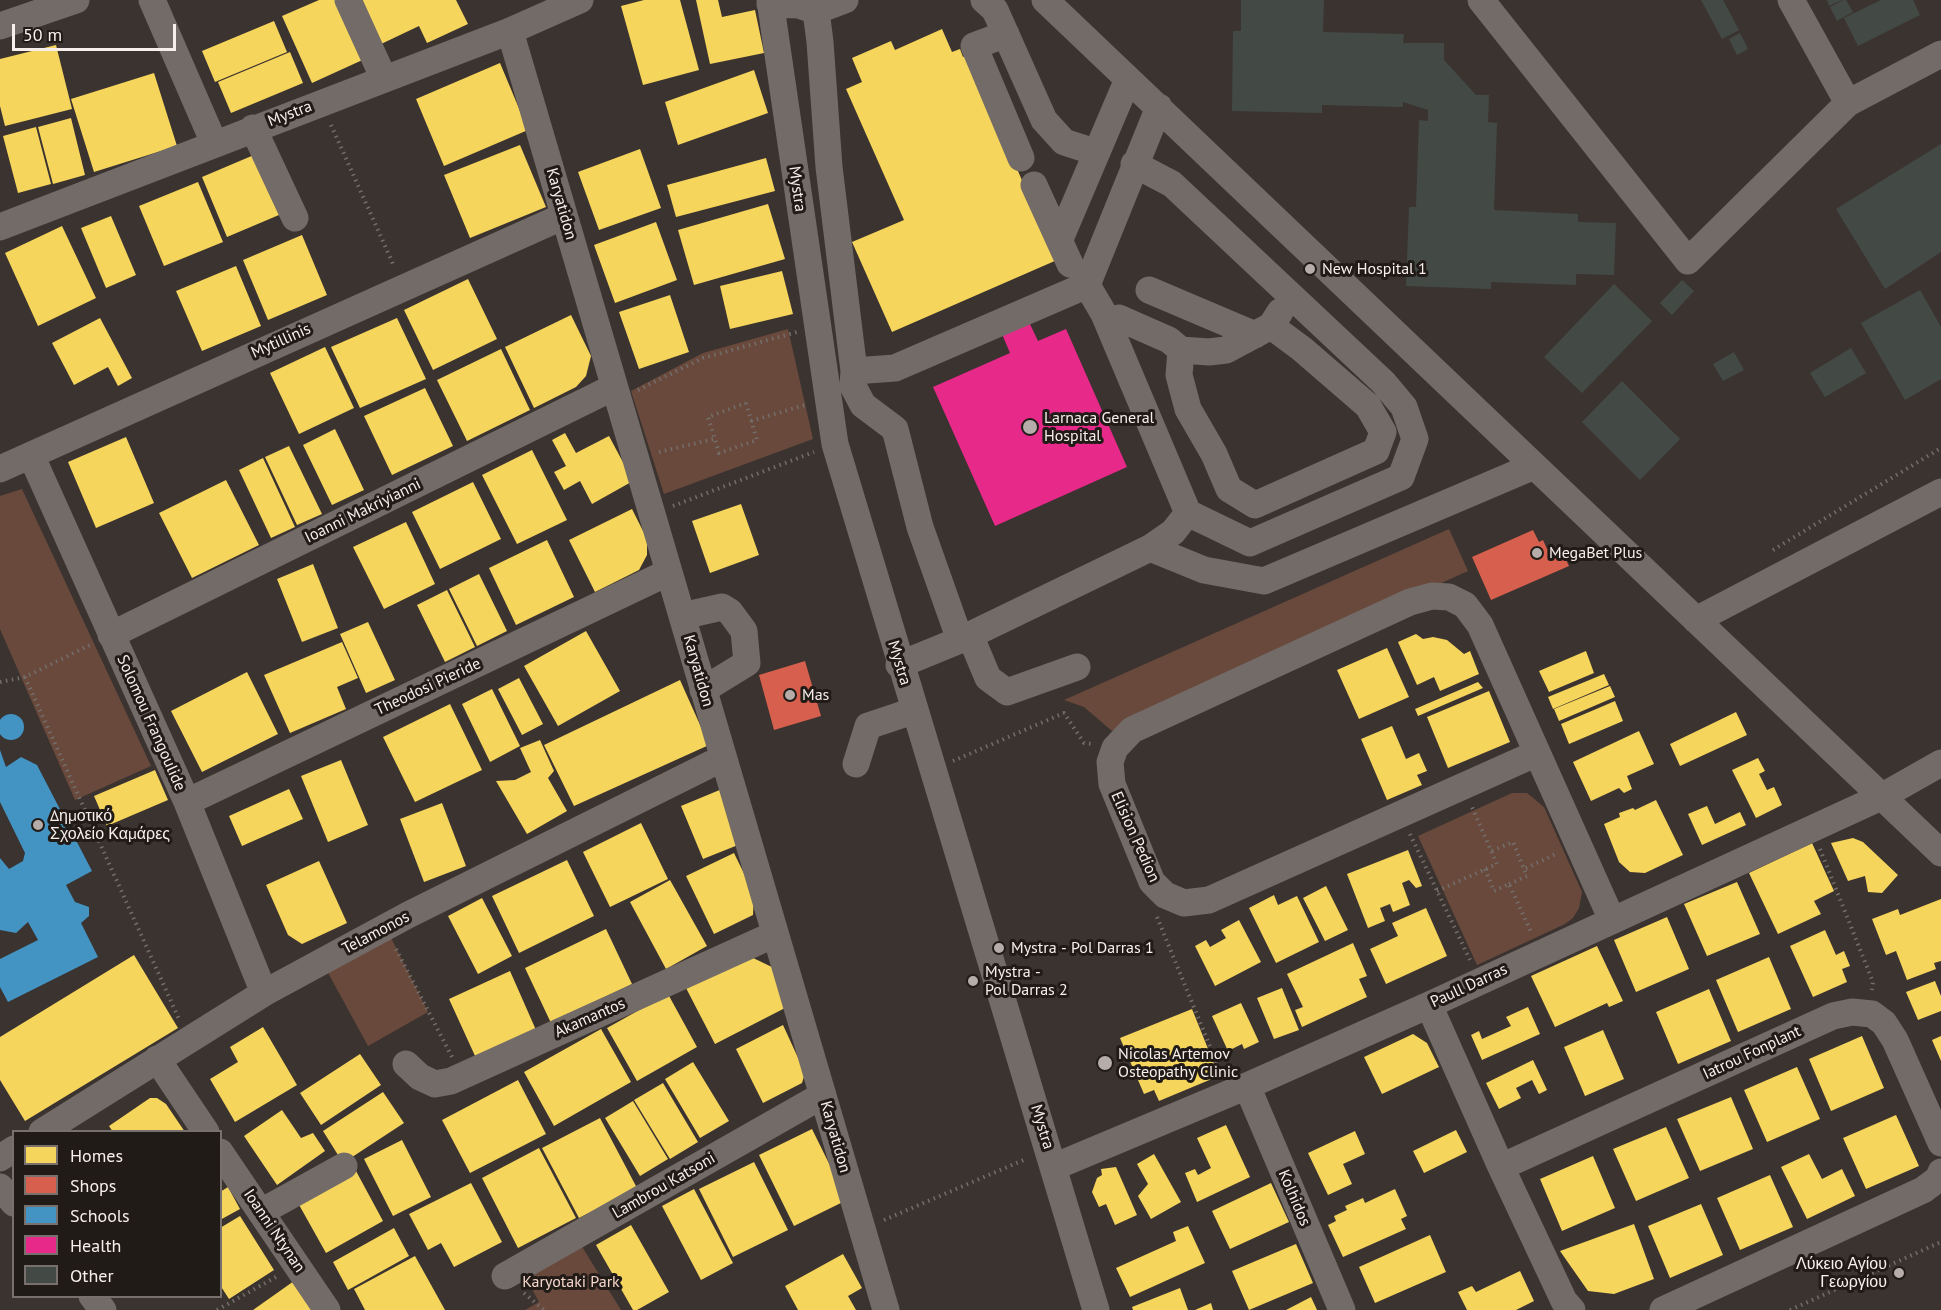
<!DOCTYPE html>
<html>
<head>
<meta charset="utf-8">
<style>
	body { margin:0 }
	#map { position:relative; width:1941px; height:1310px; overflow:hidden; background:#3b3330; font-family:"PT Sans",sans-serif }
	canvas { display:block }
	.legend { position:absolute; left:12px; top:1130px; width:210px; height:168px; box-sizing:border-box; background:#211b18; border:2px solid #77706c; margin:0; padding:8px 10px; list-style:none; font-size:18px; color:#f8efeb }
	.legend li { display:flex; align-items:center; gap:12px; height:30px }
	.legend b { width:30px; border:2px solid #77706c }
	.scale { position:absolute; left:12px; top:24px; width:164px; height:27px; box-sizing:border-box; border:3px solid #f8efeb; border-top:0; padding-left:8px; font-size:18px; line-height:21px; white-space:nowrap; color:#f8efeb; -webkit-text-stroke:4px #211b18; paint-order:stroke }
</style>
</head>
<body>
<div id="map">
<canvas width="1941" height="1310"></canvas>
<ul class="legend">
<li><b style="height:16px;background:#f6d55c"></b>Homes</li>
<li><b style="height:16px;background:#d6604d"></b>Shops</li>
<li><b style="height:16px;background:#4393c3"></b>Schools</li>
<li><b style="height:16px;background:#e7298a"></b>Health</li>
<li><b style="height:16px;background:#434a46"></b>Other</li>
</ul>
<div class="scale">50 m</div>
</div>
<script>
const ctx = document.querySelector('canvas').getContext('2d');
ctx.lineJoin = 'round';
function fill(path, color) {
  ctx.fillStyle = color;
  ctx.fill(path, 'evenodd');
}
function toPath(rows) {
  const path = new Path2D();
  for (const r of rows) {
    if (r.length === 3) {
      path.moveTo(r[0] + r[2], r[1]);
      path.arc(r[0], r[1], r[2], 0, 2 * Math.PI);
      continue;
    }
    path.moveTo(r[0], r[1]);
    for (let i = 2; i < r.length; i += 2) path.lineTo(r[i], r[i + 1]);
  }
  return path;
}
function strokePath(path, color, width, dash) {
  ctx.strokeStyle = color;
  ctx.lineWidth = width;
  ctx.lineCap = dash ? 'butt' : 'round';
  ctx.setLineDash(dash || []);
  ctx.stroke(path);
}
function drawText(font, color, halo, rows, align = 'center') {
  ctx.font = font + ' "PT Sans",sans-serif';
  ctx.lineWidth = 6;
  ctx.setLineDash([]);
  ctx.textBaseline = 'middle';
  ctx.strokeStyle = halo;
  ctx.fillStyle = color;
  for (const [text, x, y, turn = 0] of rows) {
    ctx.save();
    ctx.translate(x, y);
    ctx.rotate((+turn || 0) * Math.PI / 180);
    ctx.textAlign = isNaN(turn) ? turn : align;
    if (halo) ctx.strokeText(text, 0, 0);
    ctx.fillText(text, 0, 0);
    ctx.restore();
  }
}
fill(toPath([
	[788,329,813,439,664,494,631,391,703,353],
	[22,489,151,766,75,800,0,629,0,496],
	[1449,529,1468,571,1112,731,1084,707,1064,700],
	[1512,793,1527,793,1544,807,1582,892,1579,908,1573,918,1565,924,1477,965,1418,836],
	[391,938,428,1012,368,1046,327,971],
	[581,1245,621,1310,525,1310,539,1302,525,1276]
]), '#69493c');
fill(toPath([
	[319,0,346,0,369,57,312,83,282,16],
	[358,0,456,0,468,24,427,43,419,26,379,45],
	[644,0,680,0,699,70,643,85,621,6],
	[696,0,718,0,722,17,755,10,764,53,710,64],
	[274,21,287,52,215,82,202,51],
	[942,29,952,52,960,49,963,57,967,55,1057,260,892,332,852,242,904,220,846,89,862,82,852,58,891,41,895,50],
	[56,45,72,109,5,126,0,106,0,59],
	[290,52,303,83,231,113,218,82],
	[500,63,528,130,444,166,416,99],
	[754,70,768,113,678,145,665,102],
	[154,73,177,146,94,172,71,99],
	[71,118,85,175,53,184,38,127],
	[36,127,51,184,18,193,3,136],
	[520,145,546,207,470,238,444,175],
	[640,149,661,208,599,230,578,172],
	[261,152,286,212,227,237,202,177],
	[766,158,775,191,676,217,667,185],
	[198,182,223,242,164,266,139,206],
	[768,204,785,259,694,285,678,230],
	[111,216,136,275,106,288,81,228],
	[656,222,677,280,615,303,594,245],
	[62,226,96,298,38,326,5,253],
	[302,235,327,295,268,320,243,260],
	[236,266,261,326,202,351,176,291],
	[782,271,793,314,730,329,720,286],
	[468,279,497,339,433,370,404,310],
	[670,295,689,352,639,369,619,312],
	[571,315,591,356,586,376,576,387,534,408,505,347],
	[100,318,132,378,118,386,108,367,74,385,52,343],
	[397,318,426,379,360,408,331,347],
	[325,347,354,408,299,434,270,373],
	[501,349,530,410,467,441,437,380],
	[425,388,453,446,392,475,364,416],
	[335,429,364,490,332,505,303,445],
	[565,433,576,453,609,436,633,481,592,504,580,481,564,490,554,472,566,466,552,440],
	[126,437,154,503,96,528,68,462],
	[289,446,322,514,297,525,265,457],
	[532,450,567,520,517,544,482,475],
	[263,458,295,527,271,538,239,470],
	[226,480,259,545,192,578,159,513],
	[473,482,501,539,440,569,412,512],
	[741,504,759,555,710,573,692,521],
	[632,509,647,539,647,555,639,570,595,592,569,540],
	[406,522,435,584,384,609,353,547],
	[547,540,574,597,516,625,489,568],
	[313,564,338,628,302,642,277,579],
	[479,574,507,631,477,646,449,589],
	[447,590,475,647,445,662,417,605],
	[368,622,395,680,366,693,340,634],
	[586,631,620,691,558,726,524,666],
	[1416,634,1423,639,1433,637,1447,640,1464,654,1470,651,1479,674,1440,691,1434,677,1417,685,1398,642],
	[342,642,358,678,337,687,346,709,290,733,264,675],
	[1387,648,1409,697,1359,719,1337,670],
	[1586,651,1594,673,1549,692,1539,671],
	[247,672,278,734,202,772,171,711],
	[1604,674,1609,685,1553,709,1548,697],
	[519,678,543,724,522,735,498,689],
	[680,680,709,745,574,806,544,745],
	[1478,682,1483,688,1418,716,1415,709],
	[1610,686,1615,697,1559,721,1554,709],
	[492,689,520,746,490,762,462,704],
	[1489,691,1510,742,1448,768,1427,717],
	[1615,701,1623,721,1569,744,1561,724],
	[450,704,482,770,415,802,383,737],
	[1736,712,1747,735,1680,766,1670,744],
	[1392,726,1406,759,1419,753,1427,771,1417,775,1422,785,1387,800,1361,739],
	[1639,731,1654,764,1627,776,1632,789,1624,793,1619,788,1591,801,1573,762],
	[540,740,554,771,548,778,567,811,527,834,496,781,515,780,531,772,520,748],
	[1758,758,1765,771,1759,774,1767,790,1774,787,1782,805,1756,818,1732,770],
	[341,760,368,825,328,842,301,776],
	[155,770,168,800,107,826,94,796],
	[289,789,303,819,242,846,229,816],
	[722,789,743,843,703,859,681,806],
	[1656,800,1683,855,1645,873,1630,872,1619,862,1604,824,1620,817,1619,813,1633,808,1635,810],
	[442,803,466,866,424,882,400,819],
	[1707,806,1715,824,1740,812,1746,825,1702,845,1688,814],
	[641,823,668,879,610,907,583,852],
	[1853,838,1863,842,1898,875,1882,893,1868,892,1865,876,1848,881,1831,843],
	[1812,843,1834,891,1814,901,1821,914,1778,934,1749,873],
	[1408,850,1422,886,1416,888,1409,880,1402,883,1410,905,1393,912,1390,904,1380,908,1385,921,1368,928,1347,874],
	[734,853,754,894,753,915,714,934,686,876],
	[567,860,594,916,519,953,492,896],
	[319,861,347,923,302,944,288,935,266,885],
	[670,880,707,946,666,969,630,902],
	[1737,882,1760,934,1707,956,1684,904],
	[1326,886,1348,930,1325,941,1303,898],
	[1274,895,1278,905,1297,896,1319,942,1276,963,1249,908],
	[482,898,512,956,478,974,448,916],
	[1941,899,1941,961,1934,963,1936,969,1907,980,1896,951,1886,955,1872,919,1898,909,1900,915],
	[1426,908,1447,956,1386,984,1370,949,1398,936,1392,923],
	[1667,917,1689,969,1636,992,1614,940],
	[1239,920,1261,962,1215,986,1195,946,1206,940,1210,947,1226,938,1221,930],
	[606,929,632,984,551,1023,525,968],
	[1825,930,1836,955,1844,951,1850,966,1842,969,1847,982,1813,997,1790,946],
	[1353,943,1367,976,1359,979,1367,997,1302,1027,1295,1010,1303,1007,1287,974],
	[1597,946,1623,1001,1609,1007,1607,1003,1555,1027,1531,976],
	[134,955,178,1028,25,1121,0,1080,0,1037],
	[749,956,776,969,785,1008,715,1044,686,988],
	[1769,957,1791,1009,1738,1032,1716,980],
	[510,971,536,1030,476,1058,449,999],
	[1935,981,1941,996,1941,1011,1918,1020,1906,992],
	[1282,988,1299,1030,1274,1039,1257,998],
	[1709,989,1731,1041,1678,1064,1656,1012],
	[668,994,697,1047,637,1081,607,1028],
	[1241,1003,1259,1042,1244,1049,1242,1044,1228,1051,1212,1016],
	[1528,1007,1540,1034,1482,1060,1471,1035,1479,1031,1482,1039,1511,1026,1506,1017],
	[1192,1009,1219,1076,1159,1101,1154,1090,1144,1094,1120,1038],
	[783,1025,805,1073,802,1083,763,1103,736,1049],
	[263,1027,297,1085,235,1122,210,1079,238,1062,230,1047],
	[601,1029,631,1082,554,1126,524,1072],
	[1603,1030,1624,1079,1585,1096,1564,1047],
	[1413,1034,1427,1043,1439,1067,1382,1094,1364,1057],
	[1862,1036,1884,1088,1831,1111,1809,1059],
	[1941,1036,1941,1061,1932,1040],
	[360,1054,381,1085,321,1125,300,1093],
	[1533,1060,1547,1090,1539,1094,1532,1080,1516,1088,1521,1098,1499,1109,1486,1083],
	[693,1062,729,1121,700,1138,665,1079],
	[1797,1067,1820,1119,1767,1142,1744,1090],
	[518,1080,546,1134,470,1173,442,1120],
	[663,1083,698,1142,670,1159,634,1100],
	[383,1092,404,1123,343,1163,323,1131],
	[1731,1097,1753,1149,1700,1171,1677,1119],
	[150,1098,157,1098,166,1104,185,1132,113,1132,109,1126],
	[633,1101,668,1159,640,1176,605,1118],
	[282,1110,301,1138,313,1133,325,1151,277,1185,244,1136],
	[1896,1115,1919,1166,1866,1189,1843,1138],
	[600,1118,637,1188,579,1218,542,1148],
	[1226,1125,1250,1177,1197,1202,1185,1173,1195,1169,1198,1175,1211,1168,1197,1138],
	[1666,1127,1689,1178,1636,1201,1613,1149],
	[812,1129,847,1200,794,1226,759,1155],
	[1456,1130,1467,1152,1424,1173,1413,1151],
	[1355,1131,1365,1154,1343,1164,1352,1184,1328,1195,1308,1153],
	[402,1140,431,1197,393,1216,364,1159],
	[539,1148,576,1218,518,1248,482,1178],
	[1154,1154,1181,1202,1151,1219,1138,1196,1148,1184,1137,1164],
	[1809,1154,1822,1179,1842,1169,1855,1196,1807,1219,1781,1167],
	[1593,1156,1615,1208,1562,1231,1540,1179],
	[754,1162,788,1230,733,1257,699,1189],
	[1116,1167,1137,1215,1115,1225,1106,1204,1099,1207,1092,1192,1097,1178,1102,1175,1101,1169],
	[356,1171,383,1221,326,1253,298,1203],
	[1770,1175,1793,1227,1740,1250,1717,1198],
	[471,1183,502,1242,454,1267,441,1243,428,1250,409,1214],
	[1271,1183,1289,1222,1230,1249,1212,1211],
	[228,1187,240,1209,220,1220,220,1192],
	[694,1189,733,1263,701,1280,662,1206],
	[1395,1189,1407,1216,1401,1219,1406,1229,1343,1257,1328,1225,1336,1221,1334,1216,1347,1210,1345,1206,1363,1198,1365,1203],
	[1701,1204,1723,1255,1670,1278,1648,1226],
	[240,1216,274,1270,229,1299,220,1285,220,1228],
	[1634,1224,1654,1279,1614,1294,1588,1291,1560,1251],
	[631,1225,669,1292,637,1310,633,1310,596,1245],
	[1188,1226,1205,1263,1130,1297,1116,1268,1176,1241,1173,1232],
	[394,1228,409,1256,348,1290,333,1262],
	[1430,1235,1446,1272,1375,1303,1359,1267],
	[1296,1244,1313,1283,1249,1310,1232,1271],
	[843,1254,862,1288,848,1296,856,1310,798,1310,785,1286],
	[415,1256,445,1310,365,1310,354,1289],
	[1520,1271,1534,1301,1516,1310,1467,1310,1458,1292,1472,1286,1476,1292],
	[294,1281,314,1310,253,1310],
	[1180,1288,1188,1310,1133,1310,1132,1307],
	[1311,1297,1317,1310,1286,1310],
	[1211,1303,1213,1310,1195,1310]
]), '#f6d55c');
fill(toPath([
	[1533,530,1539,542,1543,540,1547,549,1553,547,1557,556,1563,553,1569,566,1491,600,1472,557],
	[805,661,821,716,774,730,759,675]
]), '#d6604d');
fill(toPath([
	[11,727,13],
	[0,750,6,767,21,757,37,765,92,871,66,885,75,902,89,907,89,916,81,923,98,957,8,1002,0,987,0,959,38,940,28,922,16,933,0,930,0,858,9,869,23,861,25,853,0,802]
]), '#4393c3');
fill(toPath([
	[1029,322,1038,341,1066,329,1127,467,995,526,933,387,1010,353,1002,334]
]), '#e7298a');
fill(toPath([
	[1241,0,1324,0,1323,32,1404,34,1403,43,1444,43,1444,60,1476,95,1489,95,1488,122,1497,123,1494,210,1578,214,1578,222,1616,223,1614,275,1576,274,1576,285,1491,282,1491,289,1406,286,1409,207,1416,207,1419,120,1428,121,1428,110,1403,102,1403,107,1322,105,1322,113,1232,111,1233,31,1241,31],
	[1701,0,1723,0,1739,30,1722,39],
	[1827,0,1842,0,1829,6],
	[1843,0,1846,0,1853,12,1837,21,1830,7],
	[1881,0,1913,0,1920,15,1858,46,1844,18],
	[1740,33,1748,49,1737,55,1729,39],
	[1941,144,1941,252,1885,289,1836,209],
	[1682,280,1694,291,1672,315,1660,303],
	[1614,284,1652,321,1582,393,1544,357],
	[1920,290,1941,327,1941,379,1905,400,1861,323],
	[1851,348,1866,373,1825,397,1810,373],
	[1734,352,1744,370,1723,381,1713,364],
	[1622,381,1680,439,1640,480,1582,422]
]), '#434a46');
strokePath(toPath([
	[331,125,394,266],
	[638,390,703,358,797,332],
	[746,403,757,440,719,453,708,417,746,403],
	[751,421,805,405],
	[659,452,714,439],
	[673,506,814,452],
	[1773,550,1941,448],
	[25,677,179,1019],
	[0,682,25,677,90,645],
	[953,761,1064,713,1084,743,1093,744],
	[1410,834,1470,960],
	[1820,849,1873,982,1872,990],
	[1492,851,1513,842,1524,869,1558,853],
	[1485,869,1494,891,1509,884,1532,934],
	[1509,884,1527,876,1524,869],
	[1437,891,1497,864,1472,807],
	[1157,917,1220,1071],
	[396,949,452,1057],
	[884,1220,1026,1159],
	[524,1293,544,1310],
	[217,1310,276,1277],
	[1790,1310,1941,1242]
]), '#746e6b', 4, [1.5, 4.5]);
strokePath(toPath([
	[152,0,214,143],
	[348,0,384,79],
	[770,0,835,444,1096,1310],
	[984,0,995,10,1044,120,1064,142,1095,152],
	[1045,0,1941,853],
	[1481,0,1688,261,1848,103],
	[1791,0,1848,103,1941,54],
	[770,4,799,5,816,11,845,0],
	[816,11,820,42,829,167,854,371,895,368,1087,285,1159,107],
	[0,26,76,0],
	[510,31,886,1310],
	[1006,34,974,46,1021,158],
	[253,128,295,218],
	[1034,185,1070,264],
	[0,227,510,31,580,0],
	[1060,239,1128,79],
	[1087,285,1104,314,1188,513,1250,543,1401,477,1415,439,1404,407,1383,382,1172,184,1134,164],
	[1149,290,1255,335],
	[1119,318,1169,340,1181,350,1209,352,1226,350,1271,326,1280,312],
	[1181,350,1179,375,1188,409,1214,454,1229,489,1255,505,1376,451,1383,432,1368,406,1302,349,1271,326],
	[854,371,853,386,863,405,895,429,920,527,960,640],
	[31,455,187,802,264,993],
	[0,469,564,216],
	[1150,548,1173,532,1188,513],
	[682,616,722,607,730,612,744,631,747,663,703,690],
	[1696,620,1941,492],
	[111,635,614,387],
	[970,635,988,678,1007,692,1077,667],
	[899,665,960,640,1150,548,1204,570,1264,581,1534,466],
	[1535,754,1209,900,1184,903,1165,895,1152,882,1112,784,1110,762,1115,748,1132,730,1410,602,1432,596,1449,597,1465,605,1480,625,1612,920],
	[856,764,868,726,913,711],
	[187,802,669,572],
	[1429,1005,1501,1167,1564,1301,1572,1310],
	[157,1059,206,1132],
	[406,1064,420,1077,435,1084,451,1081,775,934],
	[1247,1086,1342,1310],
	[42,1132,264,993,408,915,723,758],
	[220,1152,327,1310],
	[0,1158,14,1149],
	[1054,1167,1247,1086,1429,1005,1881,797,1941,763],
	[1501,1167,1833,1016,1852,1012,1872,1014,1884,1023,1895,1040,1941,1143],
	[0,1187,14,1203],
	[261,1212,344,1166],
	[505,1276,823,1095],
	[92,1296,103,1310],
	[1663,1310,1923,1190,1938,1179,1941,1172]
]), '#726b68', 27);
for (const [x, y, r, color] of [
	[1310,269,6,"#b6adaa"],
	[1030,427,8,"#b6adaa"],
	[1537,553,6,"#b6adaa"],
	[790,695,6,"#b6adaa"],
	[38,825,6,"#b6adaa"],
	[999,948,6,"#b6adaa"],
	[973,981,6,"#b6adaa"],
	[1105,1063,8,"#b6adaa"],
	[1899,1273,6,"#b6adaa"]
]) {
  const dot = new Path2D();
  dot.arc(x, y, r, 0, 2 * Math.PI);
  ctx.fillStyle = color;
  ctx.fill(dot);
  strokePath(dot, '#211b18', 2);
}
drawText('16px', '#f8efeb', '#211b18', [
	["Mystra",290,114,-21],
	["Mystra",797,189,82],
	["Karyatidon",561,204,74],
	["Mytillinis",281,341,-24],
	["Ioanni Makriyianni",363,511,-26],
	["Mystra",899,663,73],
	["Karyatidon",698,671,74],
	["Theodosi Pieride",428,687,-25],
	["Solomou Frangoulide",151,723,66],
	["Elision Pedion",1135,837,66],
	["Telamonos",376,933,-28],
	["Paull Darras",1469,986,-25],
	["Akamantos",590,1018,-24],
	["Iatrou Fonplant",1752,1053,-25],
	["Mystra",1042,1127,73],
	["Karyatidon",835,1137,74],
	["Lambrou Katsoni",664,1186,-30],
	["Kolhidos",1294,1198,67],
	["Ioanni Ntynan",274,1231,56]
]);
drawText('16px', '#f8efeb', '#211b18', [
	["New Hospital 1",1322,269],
	["Larnaca General",1044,418],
	["Hospital",1044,436],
	["MegaBet Plus",1549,553],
	["Mas",802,695],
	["Δημοτικό",50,816],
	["Σχολείο Καμάρες",50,834],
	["Mystra - Pol Darras 1",1011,948],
	["Mystra -",985,972],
	["Pol Darras 2",985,990],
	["Nicolas Artemov",1118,1054],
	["Osteopathy Clinic",1118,1072],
	["Λύκειο Αγίου",1887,1264,"right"],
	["Γεωργίου",1887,1282,"right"]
], 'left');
drawText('16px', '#f5d6ca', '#211b18', [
	["Karyotaki Park",571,1282]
]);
</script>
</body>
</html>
